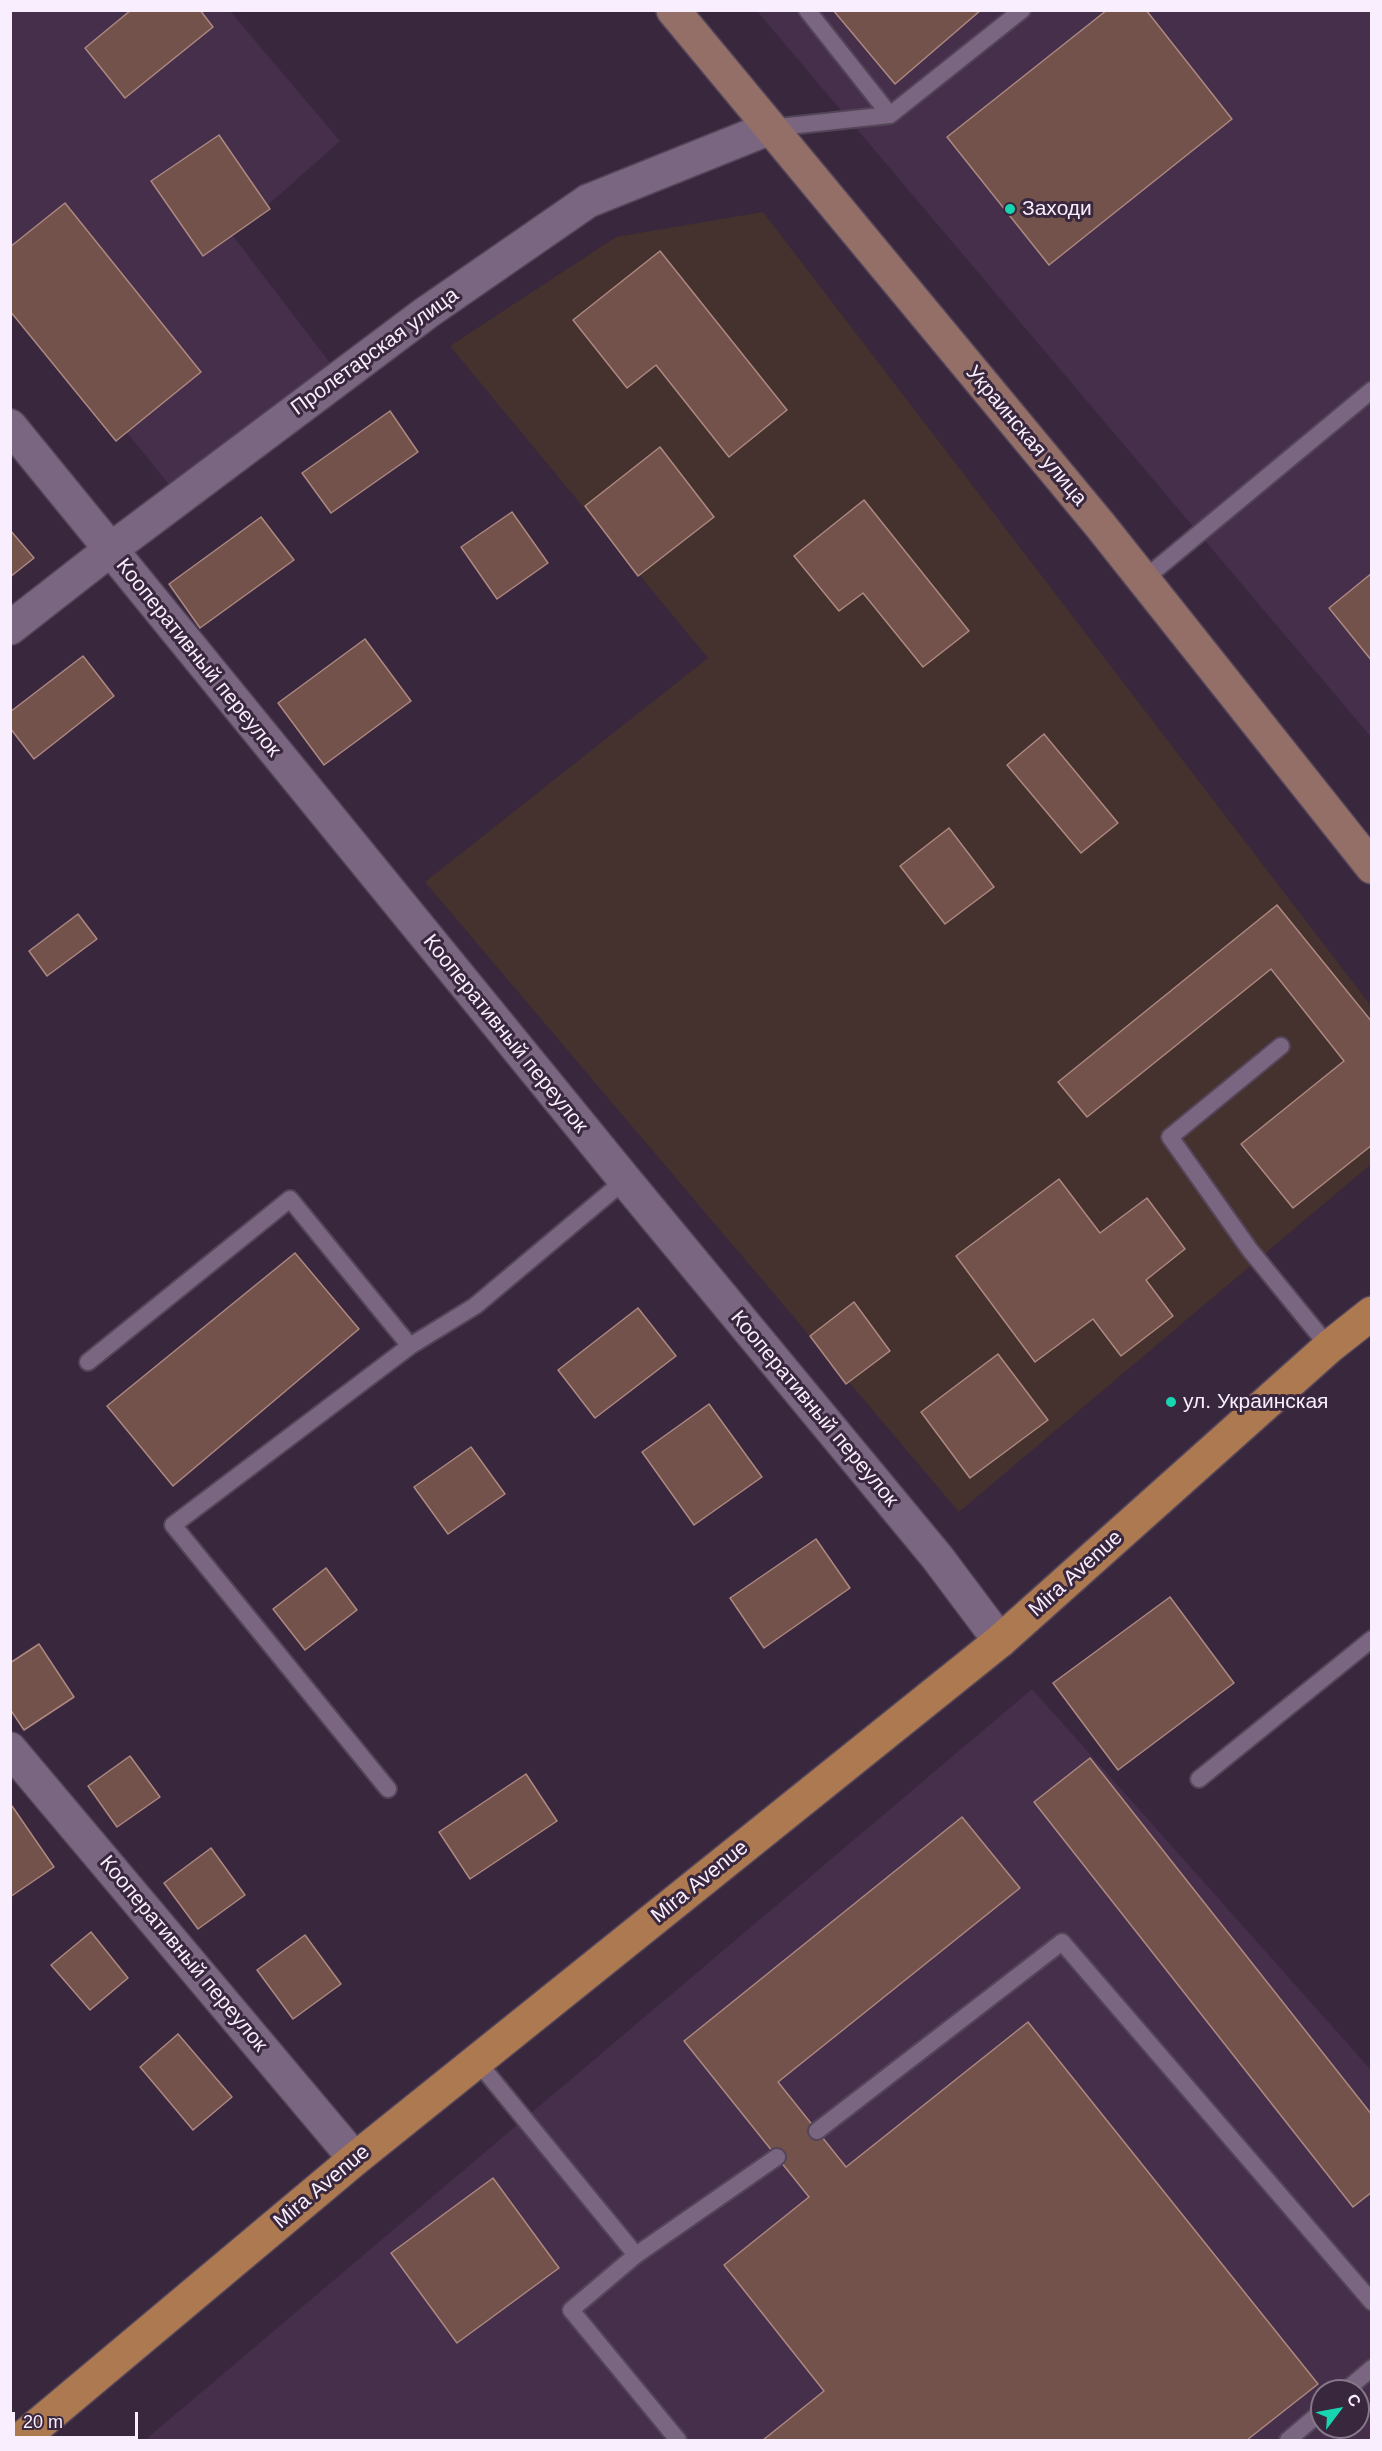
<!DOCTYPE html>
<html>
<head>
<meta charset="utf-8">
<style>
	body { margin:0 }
	#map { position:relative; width:1382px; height:2451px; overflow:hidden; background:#39273e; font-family:Arial,sans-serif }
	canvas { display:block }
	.frame { position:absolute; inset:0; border:12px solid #f9eefd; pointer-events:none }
	.north { position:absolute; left:1310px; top:2379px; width:60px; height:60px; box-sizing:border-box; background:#39273e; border:2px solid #86778a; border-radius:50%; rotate:58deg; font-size:16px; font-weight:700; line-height:24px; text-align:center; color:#f9eefd }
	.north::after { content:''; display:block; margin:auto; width:21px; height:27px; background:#18d5b2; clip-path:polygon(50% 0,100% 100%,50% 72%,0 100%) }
	.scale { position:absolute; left:12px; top:2412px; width:126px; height:27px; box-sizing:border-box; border:3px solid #f9eefd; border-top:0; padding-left:8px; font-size:18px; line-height:21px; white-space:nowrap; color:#f9eefd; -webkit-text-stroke:4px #39273e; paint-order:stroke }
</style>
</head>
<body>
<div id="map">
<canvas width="1382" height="2451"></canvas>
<div class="frame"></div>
<div class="north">С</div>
<div class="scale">20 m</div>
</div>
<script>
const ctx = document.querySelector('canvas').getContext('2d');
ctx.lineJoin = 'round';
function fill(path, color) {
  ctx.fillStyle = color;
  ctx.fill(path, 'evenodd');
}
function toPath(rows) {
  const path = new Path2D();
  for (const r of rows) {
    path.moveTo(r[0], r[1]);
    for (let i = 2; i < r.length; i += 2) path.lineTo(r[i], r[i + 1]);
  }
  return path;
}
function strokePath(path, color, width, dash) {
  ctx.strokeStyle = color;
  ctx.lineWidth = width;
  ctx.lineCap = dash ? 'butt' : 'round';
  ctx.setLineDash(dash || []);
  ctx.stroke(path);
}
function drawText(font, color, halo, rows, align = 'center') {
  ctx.font = font + ' Arial,sans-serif';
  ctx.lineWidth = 6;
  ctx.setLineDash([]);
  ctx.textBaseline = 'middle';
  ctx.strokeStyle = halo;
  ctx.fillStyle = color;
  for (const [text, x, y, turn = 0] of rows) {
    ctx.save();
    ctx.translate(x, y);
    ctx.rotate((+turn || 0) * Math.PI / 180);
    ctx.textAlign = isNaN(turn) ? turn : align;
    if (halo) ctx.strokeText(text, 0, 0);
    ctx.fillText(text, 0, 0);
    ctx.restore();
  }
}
fill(toPath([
	[763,212,1371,1006,1371,1164,959,1512,425,882,708,658,450,346,616,237]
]), '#45312d');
fill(toPath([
	[10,11,230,11,340,141,233,236,334,368,179,497,11,289],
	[757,11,1371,11,1371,737],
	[1032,1689,1371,2070,1371,2440,145,2440],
	[1322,2391,1358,2391,1358,2427,1322,2427]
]), '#452f4b');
const building = toPath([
	[131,10,200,10,213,27,125,98,85,48,131,10],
	[833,10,981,10,895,84,833,10],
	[1107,10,1146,10,1232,119,1049,265,947,137,1107,10],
	[219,135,270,209,203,256,151,181,219,135],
	[65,203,201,372,116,441,10,311,10,247,65,203],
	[660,251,787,410,729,457,656,365,627,388,573,320,660,251],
	[390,411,418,452,331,513,302,473,390,411],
	[660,447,714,517,638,576,585,506,660,447],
	[864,500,969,631,923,667,863,593,839,611,794,556,864,500],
	[512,512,548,563,497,599,461,547,512,512],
	[261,517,294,560,200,628,169,584,261,517],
	[10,530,34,558,10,577,10,530],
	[1372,573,1372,661,1329,608,1372,573],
	[365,639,411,701,324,765,278,703,365,639],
	[83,656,114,696,34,759,10,728,10,712,83,656],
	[1044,734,1118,823,1081,853,1007,765,1044,734],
	[949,828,994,887,945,924,900,866,949,828],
	[1277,905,1372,1022,1372,1145,1293,1208,1241,1144,1344,1061,1271,969,1087,1117,1058,1082,1277,905],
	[78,914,97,939,47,976,29,951,78,914],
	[1059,1179,1100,1233,1147,1198,1185,1249,1146,1280,1173,1316,1121,1356,1093,1319,1035,1362,956,1256,1059,1179],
	[295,1253,359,1329,173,1486,107,1406,295,1253],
	[854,1302,890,1351,846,1384,810,1336,854,1302],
	[638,1308,676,1356,595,1418,558,1370,638,1308],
	[998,1354,1048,1420,970,1478,921,1412,998,1354],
	[709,1404,762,1477,694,1525,642,1452,709,1404],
	[471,1447,505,1494,448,1534,414,1487,471,1447],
	[816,1539,850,1588,764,1648,730,1598,816,1539],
	[326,1568,357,1610,305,1650,273,1609,326,1568],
	[1170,1597,1234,1683,1118,1770,1053,1683,1170,1597],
	[39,1644,74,1697,24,1730,10,1709,10,1663,39,1644],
	[130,1756,160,1797,117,1827,88,1786,130,1756],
	[1090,1758,1372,2115,1372,2192,1353,2207,1034,1802,1090,1758],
	[526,1774,557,1821,470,1879,439,1832,526,1774],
	[12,1806,54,1867,10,1897,10,1807,12,1806],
	[962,1817,1020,1888,778,2082,846,2167,1028,2022,1318,2384,1247,2440,763,2440,824,2391,724,2265,809,2197,684,2041,962,1817],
	[211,1848,245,1895,198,1929,164,1883,211,1848],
	[91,1932,128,1978,90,2010,51,1965,91,1932],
	[305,1935,341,1984,293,2019,257,1970,305,1935],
	[178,2034,232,2097,193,2130,140,2067,178,2034],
	[493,2178,559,2268,457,2343,391,2253,493,2178]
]);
fill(building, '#73524b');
strokePath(building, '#ad8881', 1.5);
const service = toPath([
	[807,10,890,115],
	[770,128,890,115,1022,10],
	[1143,580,1372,390],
	[1281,1046,1170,1137,1250,1250,1329,1347],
	[88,1362,290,1199,410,1346,475,1306,625,1180],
	[1199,1779,1372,1639],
	[388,1789,173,1525,410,1346],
	[477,2061,636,2255,571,2310,678,2440],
	[817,2131,1062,1942,1372,2302],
	[636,2255,777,2157],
	[1345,2391,1372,2368],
	[1288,2440,1322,2411]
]);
const minor = toPath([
	[10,426,625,1180,937,1557,1000,1641],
	[10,628,110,550,426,313,588,201,770,128],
	[10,1749,355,2159]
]);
const secondary = toPath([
	[673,10,1100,525,1372,867]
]);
const primary = toPath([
	[20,2440,355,2159,1000,1641,1329,1347,1372,1313]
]);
strokePath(service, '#544559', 20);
strokePath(minor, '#544559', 36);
strokePath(secondary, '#544559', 36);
strokePath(primary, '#544559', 36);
strokePath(service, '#7a6680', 16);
strokePath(minor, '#7a6680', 33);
strokePath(secondary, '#946f68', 33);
strokePath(primary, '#ad7950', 33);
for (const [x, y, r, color] of [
	[1010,209,6,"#18d5b2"],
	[1171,1402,6,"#18d5b2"]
]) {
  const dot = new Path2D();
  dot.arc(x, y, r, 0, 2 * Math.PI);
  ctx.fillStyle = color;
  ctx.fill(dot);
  strokePath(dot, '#39273e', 2);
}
drawText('21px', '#f9eefd', '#39273e', [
	["Заходи",1022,209],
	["ул. Украинская",1183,1402]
], 'left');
drawText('21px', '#f9eefd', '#39273e', [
	["Пролетарская улица",375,352,-36],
	["Украинская улица",1026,436,50],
	["Кооперативный переулок",198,658,51],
	["Кооперативный переулок",505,1034,51],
	["Кооперативный переулок",814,1409,50],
	["Mira Avenue",1076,1574,-42],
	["Mira Avenue",700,1882,-39],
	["Кооперативный переулок",183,1954,50],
	["Mira Avenue",322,2187,-40]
]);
</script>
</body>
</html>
